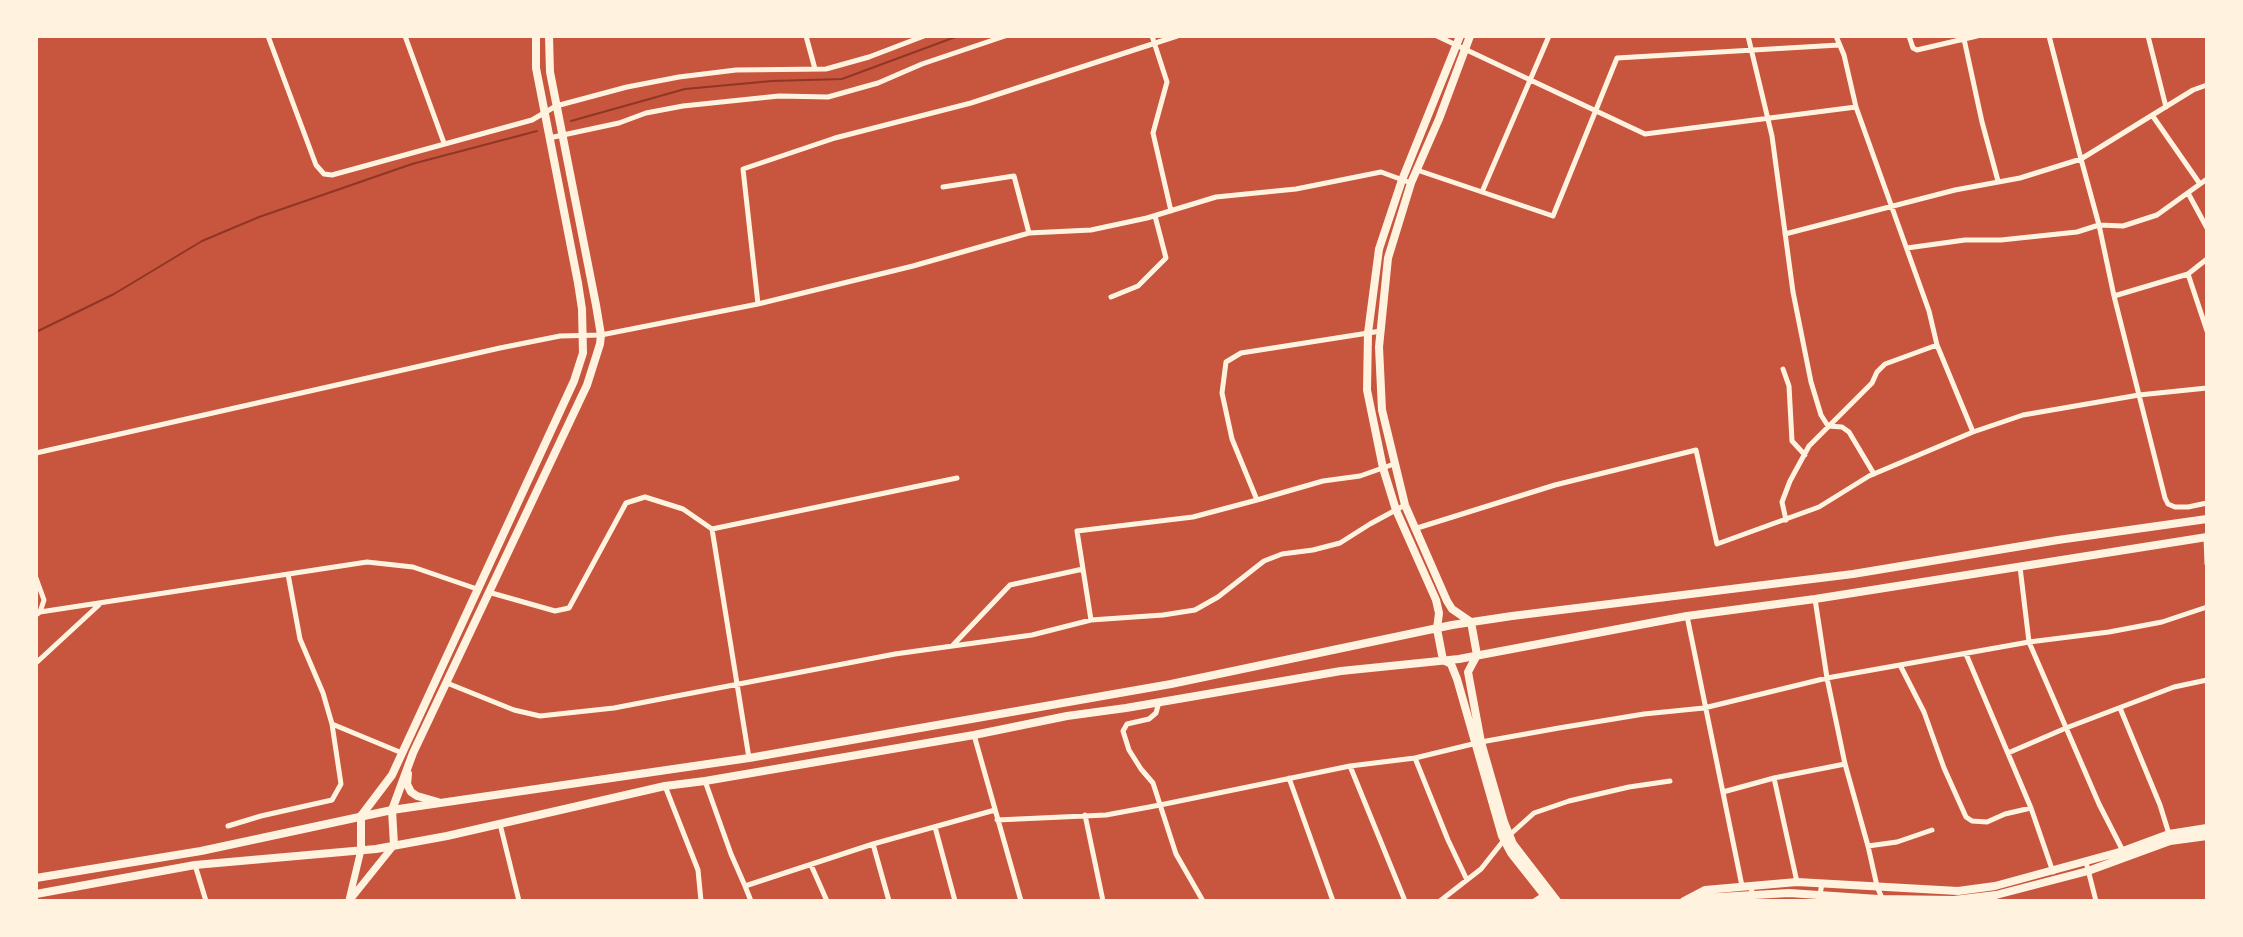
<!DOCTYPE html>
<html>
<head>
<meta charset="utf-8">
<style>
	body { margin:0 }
	#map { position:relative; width:2243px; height:937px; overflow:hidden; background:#c8553d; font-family:"Libre Baskerville",serif }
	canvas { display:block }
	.frame { position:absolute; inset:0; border:38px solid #fff3e0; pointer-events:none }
</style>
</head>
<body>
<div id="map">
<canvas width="2243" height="937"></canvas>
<div class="frame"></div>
</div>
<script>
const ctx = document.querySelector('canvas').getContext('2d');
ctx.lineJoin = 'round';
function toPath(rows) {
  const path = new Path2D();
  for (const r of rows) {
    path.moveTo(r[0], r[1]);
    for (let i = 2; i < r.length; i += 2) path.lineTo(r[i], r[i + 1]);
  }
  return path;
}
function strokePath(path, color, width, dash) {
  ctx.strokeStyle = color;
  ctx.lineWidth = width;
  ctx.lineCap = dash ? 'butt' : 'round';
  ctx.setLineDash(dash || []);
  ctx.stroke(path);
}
strokePath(toPath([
	[571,121,685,89,772,81,842,79,958,36],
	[36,332,114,294,202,241,259,217,412,164,537,131]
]), '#8f3625', 2);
strokePath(toPath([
	[268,36,316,165,324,174,332,175,532,120,556,106,627,87,679,77,736,70,826,69,869,57,924,36],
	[405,36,444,143],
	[806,36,815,69],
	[1152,36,1167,82,1153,133,1171,211],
	[1437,36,1645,134,1856,107],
	[1748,36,1772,136,1793,292,1811,382,1821,415,1828,426,1842,427,1849,432,1874,474],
	[1836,36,1844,55,1856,107,1929,311,1937,345,1973,432],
	[1909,36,1913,48,1917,50,1977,36],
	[2148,36,2166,107],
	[1964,39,1982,122,1998,181],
	[2207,85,2193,90,2081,159,2099,225,2114,296,2165,498,2168,504,2175,507,2188,507,2207,503],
	[2152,115,2200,184],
	[549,138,619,123,646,113,683,106,779,96,828,97,878,83,922,64,1005,36],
	[1417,170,1553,216,1617,58,1839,45],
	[943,187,1014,176,1029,233],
	[1482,192,1549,36],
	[2188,193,2207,228],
	[1785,234,1955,190,2020,178,2081,159,2049,36],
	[1907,248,1965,240,2001,240,2077,232,2099,225,2123,226,2157,215,2207,179],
	[2188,274,2207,331],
	[2114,296,2188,274,2207,259],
	[1111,297,1138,286,1166,258,1155,216],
	[758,304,743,169,835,138,971,103,1177,36],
	[1381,331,1241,353,1226,362,1222,393,1232,439,1257,500,1323,481,1360,476,1394,464],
	[1783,369,1789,386,1792,441,1805,455],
	[36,453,500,348,560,336,601,335,758,304,913,266,1029,233,1091,230,1147,218,1216,197,1296,189,1381,172,1411,183],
	[1786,520,1782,502,1790,481,1809,446,1872,383,1877,372,1885,364,1937,345],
	[1414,529,1555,485,1696,450,1717,544,1819,507,1869,476,1973,432,2023,415,2139,395,2207,388],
	[2206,537,2207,564],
	[2020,567,2029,642,2099,804,2123,851],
	[36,578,44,600,40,612,36,615],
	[488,592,555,611,569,608,626,503,645,497,683,509,712,529],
	[1815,599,1827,678,1845,764,1868,846,1877,886,1883,901],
	[40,612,367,562,413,567,477,589],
	[1687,616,1742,886],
	[1091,620,1077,531,1193,517,1257,500],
	[953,645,1010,585,1083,569],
	[1966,654,2031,808,2053,872],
	[36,663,101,603],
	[1900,665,1924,712,1944,768,1966,817,1972,821,1987,822,2005,814,2031,808],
	[447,683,514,710,540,716,614,708,895,654,1032,635,1091,620,1163,615,1195,610,1218,597,1264,561,1282,554,1313,550,1340,543,1370,524,1405,505],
	[1159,702,1156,713,1149,719,1127,724,1123,731,1129,750,1141,769,1153,783,1176,854,1203,901],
	[2120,708,2160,805,2169,834],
	[332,724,402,753],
	[974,735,1021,901],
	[2008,753,2066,728,2174,687,2207,680],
	[749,758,712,529,957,478],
	[1415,758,1448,840,1467,880],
	[1350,766,1405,901],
	[1289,778,1333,901],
	[1774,778,1797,882],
	[705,781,731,854,745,886],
	[665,786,698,870,701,901],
	[1723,792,1774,778,1845,764],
	[1085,815,1103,901],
	[997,820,1106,815,1160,805,1350,766,1415,758,1481,742,1559,728,1644,714,1704,708,1827,678,2029,642,2109,632,2162,622,2207,607],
	[500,824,519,901],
	[228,826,261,816,332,800,341,784,332,724,323,693,300,639,288,574],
	[935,827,955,901],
	[873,844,889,901],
	[1868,846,1897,842,1932,830],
	[2086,862,2096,901],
	[195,865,206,901],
	[811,865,827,901],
	[751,901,745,886,873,844,995,810],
	[1440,901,1481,869,1504,840,1534,813,1569,801,1629,787,1670,781],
	[1534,901,1545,894],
	[1751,901,1752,885],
	[1819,901,1822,883]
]), '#fff3e0', 5);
strokePath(toPath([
	[349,900,361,850],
	[349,901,394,845]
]), '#fff3e0', 7);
strokePath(toPath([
	[1470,36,1439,119,1411,183,1388,258,1379,347,1382,410,1405,505,1447,601,1452,609,1471,622],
	[1437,629,1439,613,1436,600,1396,510,1383,468,1367,390,1368,333,1379,249,1402,180,1460,36],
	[1477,655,1468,672,1470,683,1481,742,1504,822,1513,844,1557,901],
	[1443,660,1451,664,1457,679,1502,836,1511,853,1549,901],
	[408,774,407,784,411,792,417,796,438,802],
	[392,810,413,753,587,385,600,344,601,335,596,305,550,72,549,36],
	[361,816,392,775,574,381,583,353,582,309,578,283,536,68,536,36],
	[1684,901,1705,890,1797,882,1958,891,1995,886,2123,851,2169,834,2207,828],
	[1698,901,1702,898,1789,893,1878,899,1954,900,1996,895,2088,871,2170,841,2207,836]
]), '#fff3e0', 8);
strokePath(toPath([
	[1471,622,1477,655],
	[1437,629,1443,660],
	[392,810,394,845],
	[361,850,361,816],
	[36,878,201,851,392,810,749,758,1171,684,1452,625,1512,616,1853,574,2058,540,2207,519],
	[36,894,195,865,376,849,447,836,665,786,705,781,974,735,1067,716,1126,708,1341,671,1459,659,1687,616,1815,599,2207,537]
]), '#fff3e0', 8);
</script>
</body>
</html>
